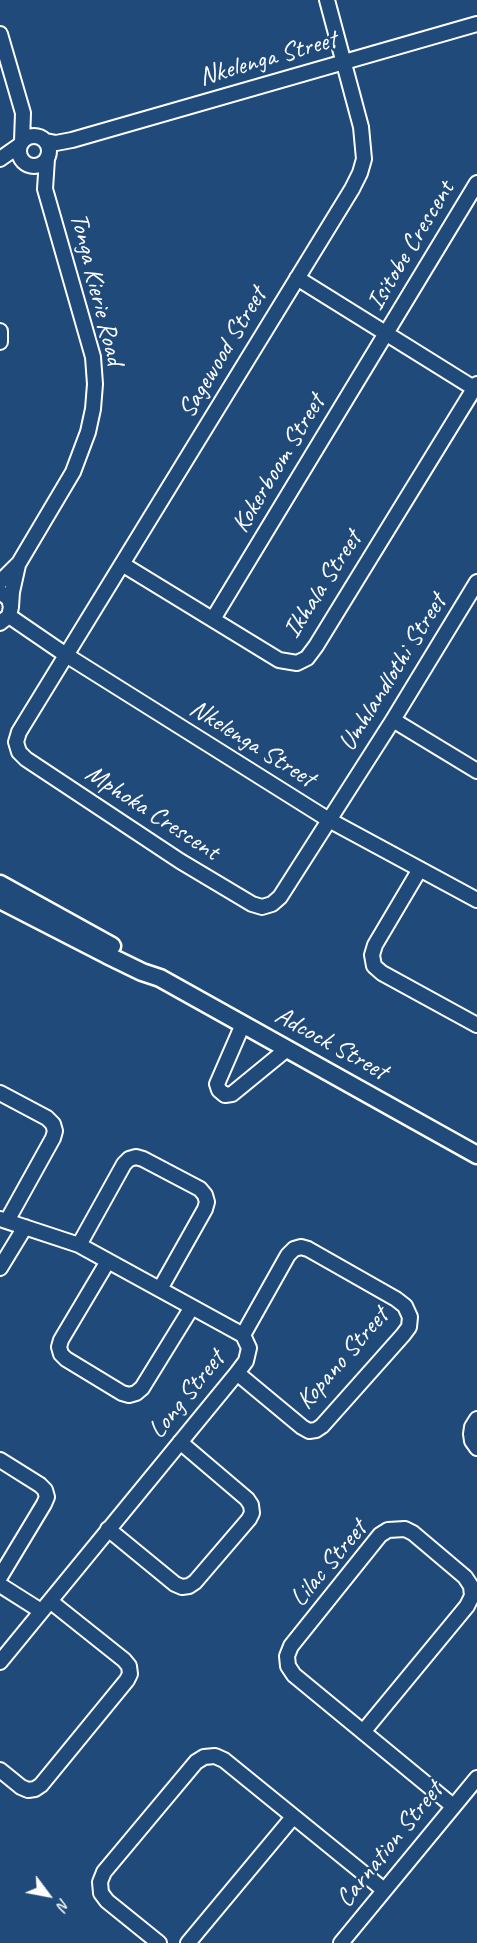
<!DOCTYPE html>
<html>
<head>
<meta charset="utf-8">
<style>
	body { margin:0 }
	#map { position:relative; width:477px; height:1943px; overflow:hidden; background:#1f4a7a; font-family:Caveat,sans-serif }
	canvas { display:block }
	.north { position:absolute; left:18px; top:1865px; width:60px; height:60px; -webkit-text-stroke:4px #1f4a7a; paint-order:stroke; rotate:122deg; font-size:16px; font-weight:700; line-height:24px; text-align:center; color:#fff }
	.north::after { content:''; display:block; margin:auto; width:21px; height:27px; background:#fff; clip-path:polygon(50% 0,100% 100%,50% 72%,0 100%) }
</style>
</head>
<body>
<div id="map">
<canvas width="477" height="1943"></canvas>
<div class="north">N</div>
</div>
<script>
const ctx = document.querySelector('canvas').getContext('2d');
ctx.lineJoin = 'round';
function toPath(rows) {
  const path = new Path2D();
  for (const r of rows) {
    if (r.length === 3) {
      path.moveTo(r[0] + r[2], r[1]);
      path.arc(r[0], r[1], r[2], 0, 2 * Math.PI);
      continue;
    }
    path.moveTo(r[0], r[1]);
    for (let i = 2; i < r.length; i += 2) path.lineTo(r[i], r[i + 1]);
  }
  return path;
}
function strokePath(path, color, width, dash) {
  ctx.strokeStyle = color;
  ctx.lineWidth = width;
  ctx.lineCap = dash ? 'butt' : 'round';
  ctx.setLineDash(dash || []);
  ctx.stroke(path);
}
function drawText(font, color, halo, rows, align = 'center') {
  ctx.font = font + ' Caveat,sans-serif';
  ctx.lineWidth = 5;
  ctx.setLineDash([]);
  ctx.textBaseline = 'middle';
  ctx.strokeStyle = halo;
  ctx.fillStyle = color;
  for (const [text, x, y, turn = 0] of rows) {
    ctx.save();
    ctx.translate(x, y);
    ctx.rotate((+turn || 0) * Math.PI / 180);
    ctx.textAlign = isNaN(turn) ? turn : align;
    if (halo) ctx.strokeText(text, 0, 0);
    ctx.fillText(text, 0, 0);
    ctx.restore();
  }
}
const minor = toPath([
	[327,0,361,127,364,159,360,173,352,189,19,732,16,742,19,752,26,759,180,861,252,904,262,907,272,904,280,897,393,720,477,582],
	[0,34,23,113,22,141],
	[34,151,15],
	[46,141,56,143,72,140,477,24],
	[0,159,20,145],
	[297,278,477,390],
	[0,331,0,342],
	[122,564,279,660,297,663,307,658,316,646,477,384],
	[0,582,19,563,73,472,88,432,93,409,95,384,93,357,45,189,47,159],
	[0,592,9,599,11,607,9,616,0,623],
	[11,607,12,592,18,565],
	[9,616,66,655,329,820,477,900],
	[213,619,477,183],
	[393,720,477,771],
	[420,869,375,945,372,955,374,966,382,973,477,1025],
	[243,1024,217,1084,219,1090,225,1095,232,1094,287,1049],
	[0,1093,47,1118,53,1124,55,1131,53,1138,7,1221],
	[0,1219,79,1245,243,1335,249,1348,246,1361,237,1373,0,1662],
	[79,1245,124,1164,129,1159,136,1157,143,1159,200,1189,205,1195,207,1202,205,1209,160,1289],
	[108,1261,61,1340,59,1347,61,1354,66,1359,122,1393,129,1395,136,1393,142,1388,192,1307],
	[0,1268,25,1227],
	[237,1373,302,1427,309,1431,316,1430,322,1426,403,1335,409,1327,410,1317,405,1306,396,1299,308,1249,301,1247,294,1249,288,1255,243,1335],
	[477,1419,472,1427,471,1434,472,1441,477,1448],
	[0,1460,40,1485,45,1490,47,1497,44,1504,0,1577],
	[108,1529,175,1584,182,1587,189,1586,195,1582,249,1519,252,1513,251,1505,247,1499,180,1442],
	[0,1585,41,1611],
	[363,1732,467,1606,472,1596,471,1586,465,1577,413,1533,405,1529,388,1530,380,1535,291,1646,287,1656,288,1666,294,1675,453,1806],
	[0,1770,21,1787,28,1790,35,1789,41,1785,127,1680,130,1674,129,1666,124,1660,50,1601],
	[159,1943,107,1901,101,1893,100,1882,104,1872,196,1762,204,1757,215,1756,224,1760,384,1890],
	[188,1943,293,1817],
	[341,1943,477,1778]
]);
const major = toPath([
	[0,884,112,946],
	[0,900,107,955,142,972,160,978,477,1155]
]);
strokePath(minor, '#fff', 18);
strokePath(major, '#fff', 21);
strokePath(minor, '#1f4a7a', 14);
strokePath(major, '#1f4a7a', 16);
drawText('26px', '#fff', '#1f4a7a', [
	["Nkelenga Street",268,59,-16],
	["Isitobe Crescent",411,246,-59],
	["Tonga Kierie Road",96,289,76],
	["Sagewood Street",223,353,-59],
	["Kokerboom Street",279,464,-59],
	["Ikhala Street",323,585,-57],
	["Umhlandlothi Street",393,673,-58],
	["Nkelenga Street",252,744,32],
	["Mphoka Crescent",152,813,33],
	["Adcock Street",331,1044,29],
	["Kopano Street",343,1359,-49],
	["Long Street",187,1395,-51],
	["Lilac Street",329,1564,-50],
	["Carnation Street",390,1845,-51]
]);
</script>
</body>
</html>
